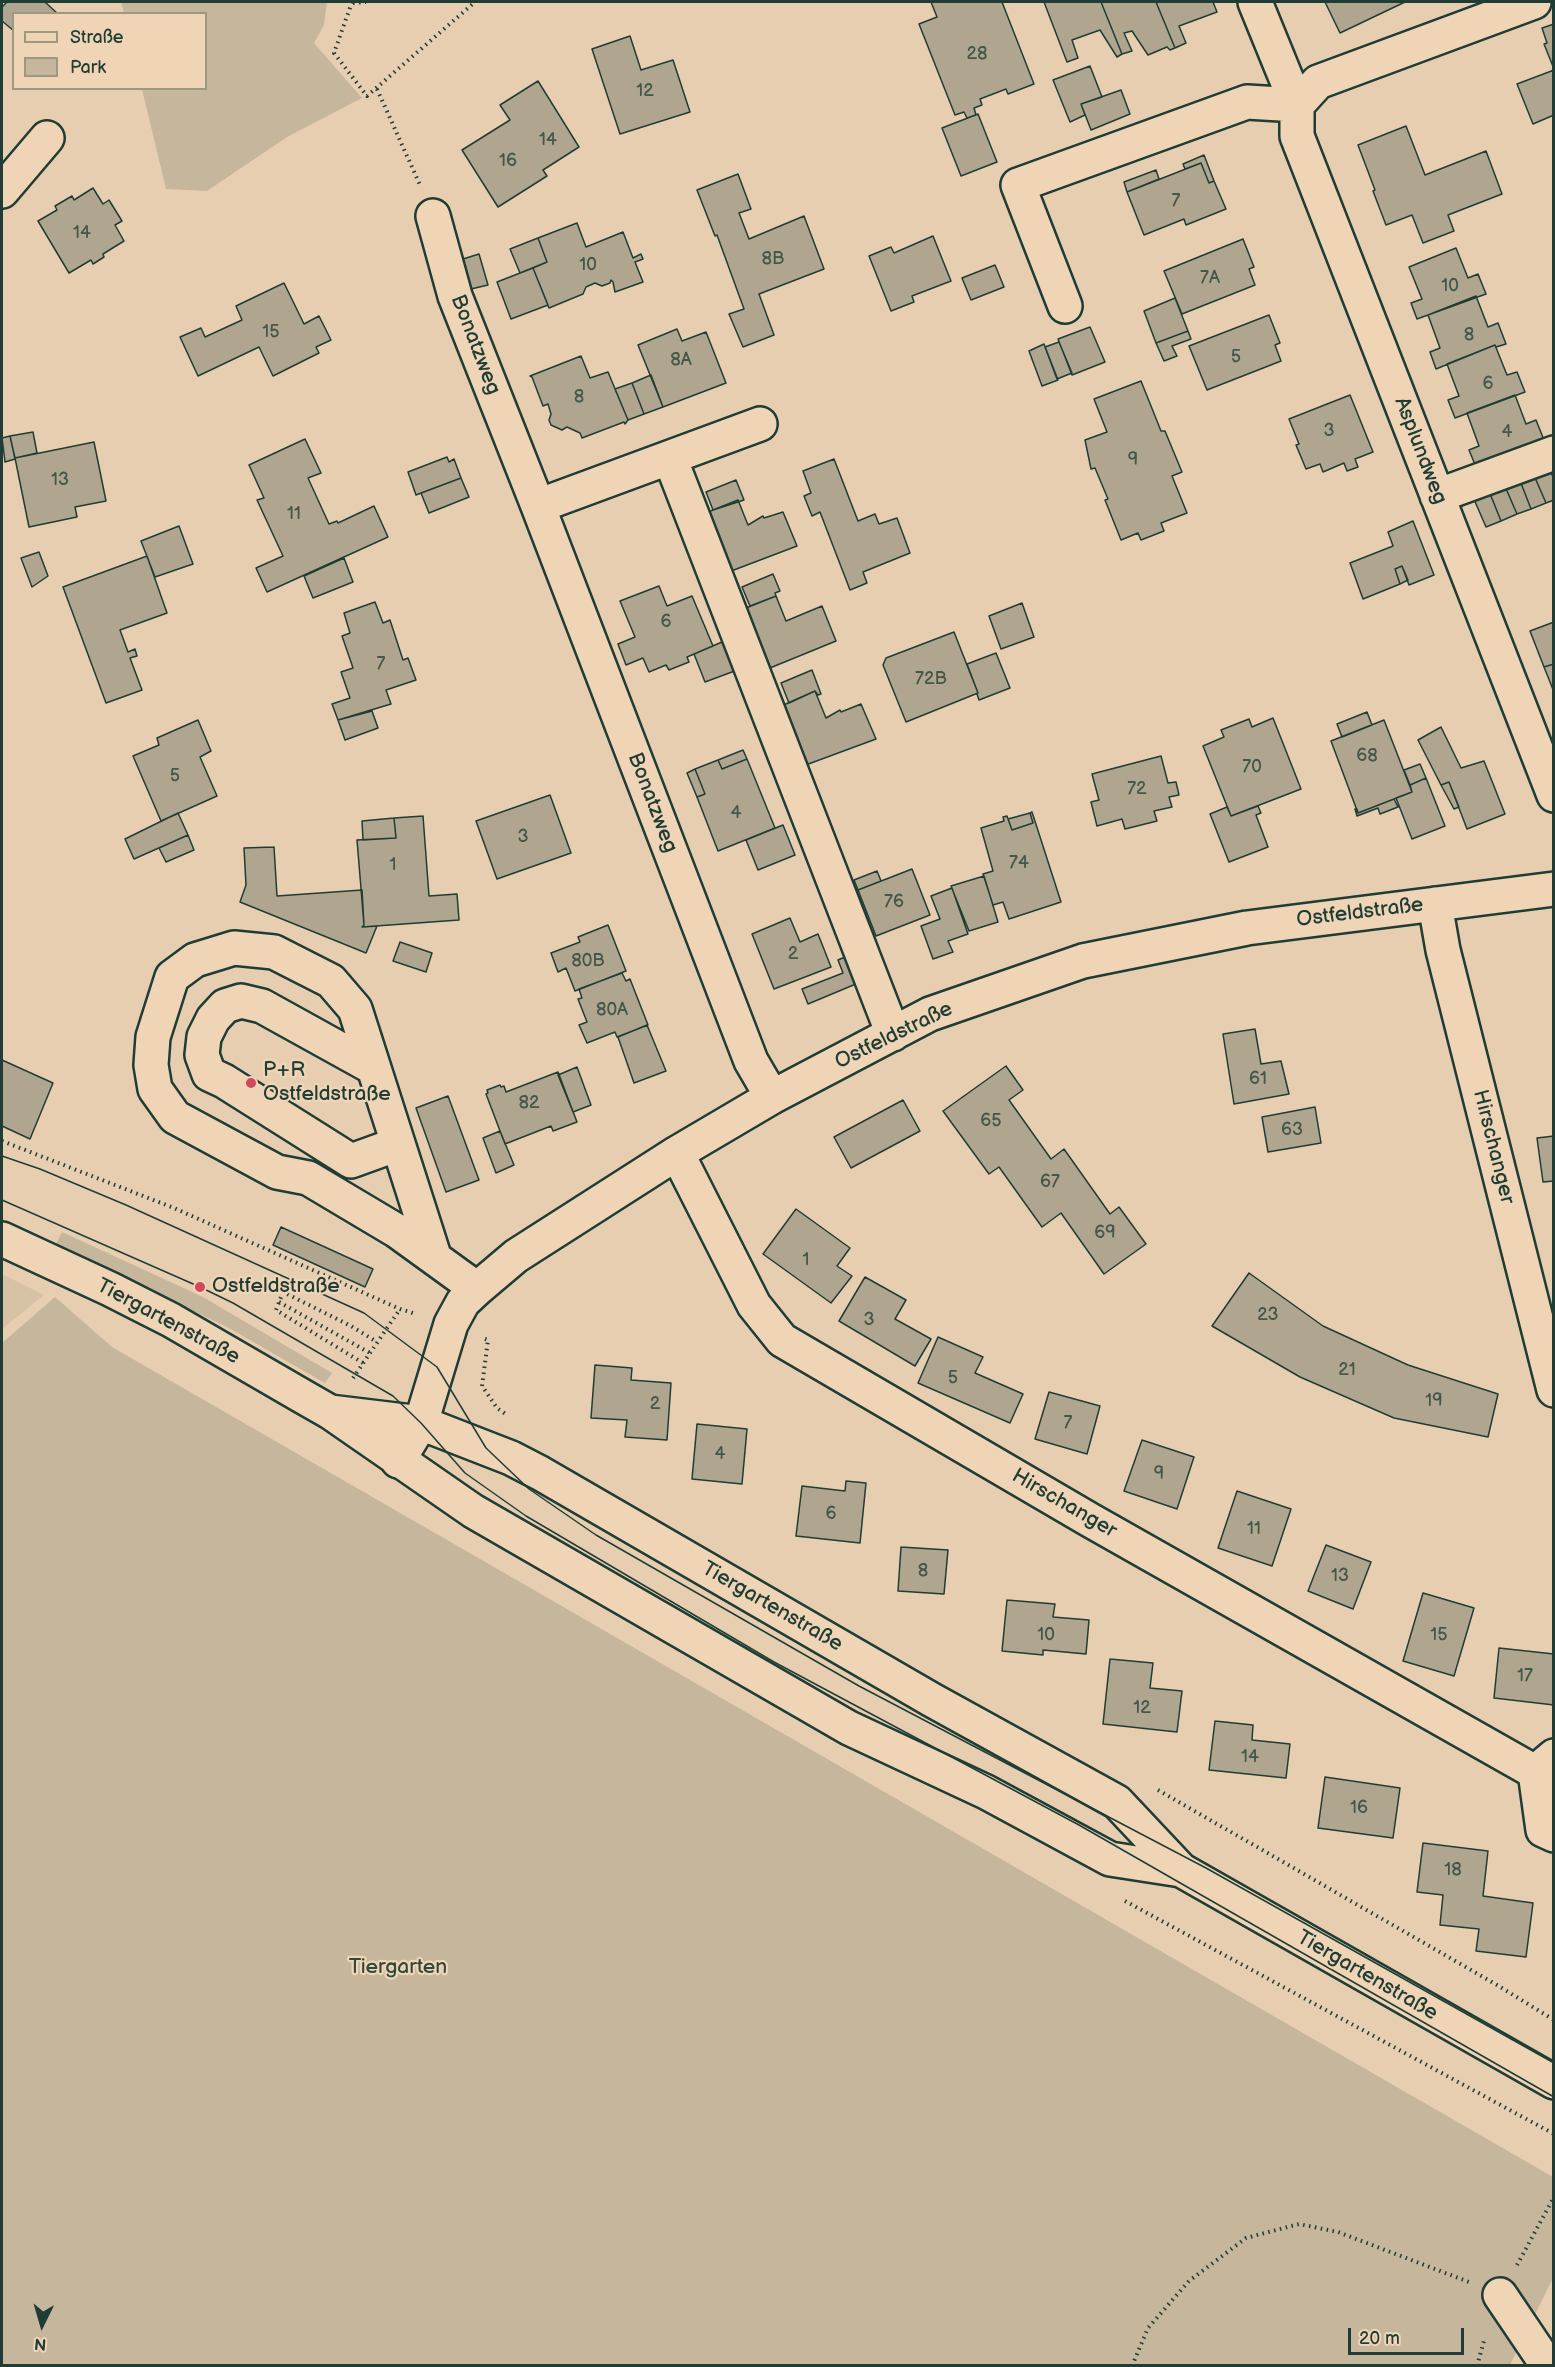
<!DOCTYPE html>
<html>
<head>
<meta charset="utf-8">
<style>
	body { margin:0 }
	#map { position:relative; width:1555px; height:2367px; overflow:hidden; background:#e8ceb1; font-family:"Balsamiq Sans",sans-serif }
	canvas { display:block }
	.frame { position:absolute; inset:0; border:3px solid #1f3d34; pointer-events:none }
	.legend { position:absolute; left:12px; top:12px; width:195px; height:78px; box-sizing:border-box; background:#f0d4b6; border:2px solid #9c9882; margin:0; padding:8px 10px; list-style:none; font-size:18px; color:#1f3d34 }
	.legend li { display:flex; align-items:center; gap:12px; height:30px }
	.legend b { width:30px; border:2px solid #9c9882 }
	.north { position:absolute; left:12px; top:2295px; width:60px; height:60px; -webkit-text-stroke:4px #f0d4b6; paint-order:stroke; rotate:185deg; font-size:16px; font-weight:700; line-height:24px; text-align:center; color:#1f3d34 }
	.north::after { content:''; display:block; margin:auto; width:21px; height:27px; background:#1f3d34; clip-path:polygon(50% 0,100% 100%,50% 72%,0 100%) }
	.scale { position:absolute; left:1348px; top:2328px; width:116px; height:27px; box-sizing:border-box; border:3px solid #1f3d34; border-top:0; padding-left:8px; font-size:18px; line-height:21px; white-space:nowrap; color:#1f3d34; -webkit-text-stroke:4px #f0d4b6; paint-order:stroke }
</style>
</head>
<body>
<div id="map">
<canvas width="1555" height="2367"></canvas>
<div class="frame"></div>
<ul class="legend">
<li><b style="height:8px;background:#f0d4b6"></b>Straße</li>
<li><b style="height:16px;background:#c6b69c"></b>Park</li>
</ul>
<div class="north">N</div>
<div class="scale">20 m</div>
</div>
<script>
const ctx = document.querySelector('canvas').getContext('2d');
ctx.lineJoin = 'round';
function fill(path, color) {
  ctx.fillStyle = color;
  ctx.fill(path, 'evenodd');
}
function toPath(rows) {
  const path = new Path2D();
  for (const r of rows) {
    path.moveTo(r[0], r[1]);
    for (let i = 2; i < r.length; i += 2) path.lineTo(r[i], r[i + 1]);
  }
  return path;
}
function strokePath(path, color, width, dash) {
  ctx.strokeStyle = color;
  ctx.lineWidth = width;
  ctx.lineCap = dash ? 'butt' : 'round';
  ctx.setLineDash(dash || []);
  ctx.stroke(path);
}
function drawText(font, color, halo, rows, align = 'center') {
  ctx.font = font + ' "Balsamiq Sans",sans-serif';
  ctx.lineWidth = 4.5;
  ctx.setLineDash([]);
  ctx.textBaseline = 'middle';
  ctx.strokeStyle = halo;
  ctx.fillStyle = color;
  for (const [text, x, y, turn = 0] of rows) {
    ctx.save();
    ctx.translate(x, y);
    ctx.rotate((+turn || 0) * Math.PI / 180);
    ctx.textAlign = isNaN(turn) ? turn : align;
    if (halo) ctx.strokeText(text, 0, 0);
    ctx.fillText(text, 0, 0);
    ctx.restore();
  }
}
fill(toPath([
	[2,1274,44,1295,2,1329]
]), '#d7c2a6');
fill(toPath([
	[121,2,327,2,324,25,314,43,362,98,287,137,207,191,166,189,142,89,206,88,206,14,124,13],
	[62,1232,203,1297,332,1373,325,1383,227,1327,55,1246],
	[55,1297,112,1347,1553,2177,1553,2278,1510,2365,2,2365,2,1343]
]), '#c6b69c');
const building = toPath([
	[7,2,45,2,58,14,14,14,14,31,2,21,2,7,7,2],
	[931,2,1002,2,1034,84,1008,94,1006,89,980,99,982,105,974,108,976,115,967,118,964,112,955,115,919,24,937,17,931,2],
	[1044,2,1101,2,1122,54,1117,57,1100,30,1072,40,1078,58,1067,62,1044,2],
	[1101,2,1156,2,1175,48,1170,50,1167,47,1148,55,1132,31,1124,33,1132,51,1122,54,1101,2],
	[1156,2,1213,2,1217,12,1179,26,1186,43,1175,48,1156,2],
	[1325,2,1405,2,1340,33,1325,2],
	[1554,24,1554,69,1544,44,1547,43,1542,28,1554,24],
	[630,36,641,70,673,60,690,112,620,134,592,49,630,36],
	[1090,66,1102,97,1081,104,1085,115,1070,122,1053,80,1090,66],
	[1554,70,1554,115,1533,124,1517,84,1554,70],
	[538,81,579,147,543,170,547,176,498,207,462,150,510,120,500,105,538,81],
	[1121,90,1130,114,1091,130,1081,104,1121,90],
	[978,114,997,162,961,176,942,128,978,114],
	[1406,126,1425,175,1486,151,1502,194,1448,215,1454,231,1423,243,1412,215,1386,225,1373,191,1375,190,1358,145,1406,126],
	[1204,155,1214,181,1209,183,1201,163,1185,169,1183,164,1204,155],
	[1201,163,1209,183,1214,181,1226,209,1186,225,1184,219,1144,235,1127,192,1201,163],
	[1156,170,1159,179,1127,192,1124,182,1156,170],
	[738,174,751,209,739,213,749,239,804,216,824,269,759,294,774,335,743,347,729,314,744,309,717,235,715,236,697,190,738,174],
	[93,188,103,204,109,200,122,221,115,225,124,241,103,254,104,257,93,264,91,260,69,273,38,221,57,210,55,206,72,196,74,200,93,188],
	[577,223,586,247,623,232,633,258,641,254,643,259,635,262,643,282,615,292,613,282,611,280,610,283,602,286,595,283,586,287,583,294,549,308,533,268,547,262,538,238,577,223],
	[933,236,951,281,912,296,914,302,891,311,869,256,891,247,894,253,933,236],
	[538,238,547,262,520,273,510,249,538,238],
	[1243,239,1254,267,1249,269,1255,285,1182,314,1164,271,1243,239],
	[1456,248,1468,278,1478,274,1486,294,1417,319,1411,303,1422,299,1409,267,1456,248],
	[479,254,488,285,471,289,463,259,479,254],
	[995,265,1004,287,971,300,962,278,995,265],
	[533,268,548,305,511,319,497,282,533,268],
	[284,283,304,324,319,316,331,340,316,347,319,353,273,376,259,347,198,376,180,337,201,328,205,337,242,320,236,306,284,283],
	[1476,296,1488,327,1498,323,1506,344,1496,347,1495,345,1436,369,1430,352,1440,348,1428,315,1476,296],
	[1175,298,1188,331,1156,343,1144,311,1175,298],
	[1269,315,1280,343,1275,345,1281,361,1207,390,1189,346,1269,315],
	[1090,327,1105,362,1072,375,1058,339,1090,327],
	[677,329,682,341,706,332,726,383,663,407,638,345,677,329],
	[1188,331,1191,339,1172,346,1177,356,1164,361,1156,343,1188,331],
	[1059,342,1072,373,1057,379,1045,347,1059,342],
	[1044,344,1058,380,1042,386,1029,351,1044,344],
	[1495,345,1507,375,1517,372,1525,392,1455,418,1448,400,1459,396,1447,364,1495,345],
	[581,356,590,378,608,372,628,420,625,424,624,422,582,438,580,433,567,427,562,430,551,425,549,420,551,414,548,404,543,406,532,377,530,376,581,356],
	[651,375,663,407,644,414,632,383,651,375],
	[1141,381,1161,431,1165,431,1182,472,1172,476,1187,513,1161,523,1164,531,1141,540,1138,533,1121,540,1105,500,1108,499,1095,468,1091,469,1085,440,1107,432,1094,399,1141,381],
	[632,383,644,414,628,420,615,389,632,383],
	[1350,395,1373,452,1355,459,1358,467,1347,471,1344,463,1323,472,1320,464,1306,469,1296,445,1299,444,1289,419,1350,395],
	[1515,395,1526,424,1536,420,1544,440,1476,467,1469,450,1479,446,1467,413,1515,395],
	[33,432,37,453,15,458,10,436,33,432],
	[10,436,15,459,5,462,2,438,10,436],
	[305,439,321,473,308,478,329,524,337,521,338,523,374,506,388,537,267,592,256,568,283,556,257,500,264,498,249,465,305,439],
	[94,442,106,501,75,507,77,517,29,527,15,458,94,442],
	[447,457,449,462,454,459,461,478,416,495,408,472,447,457],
	[834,459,858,521,875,514,879,524,897,518,910,553,863,572,867,583,850,590,820,512,812,516,804,496,811,493,803,471,834,459],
	[1548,466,1554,479,1554,500,1546,503,1533,473,1548,466],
	[1533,473,1546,503,1531,509,1519,478,1533,473],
	[461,478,469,497,429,513,421,493,461,478],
	[1519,478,1531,509,1517,514,1504,484,1519,478],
	[736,480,744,500,713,510,706,492,736,480],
	[1504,484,1517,514,1501,521,1489,491,1504,484],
	[1489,491,1501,521,1486,527,1473,497,1489,491],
	[738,500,748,525,763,516,764,518,783,512,797,546,726,573,703,514,738,500],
	[1413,521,1434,575,1409,585,1402,566,1395,569,1400,584,1363,599,1350,563,1393,546,1388,532,1413,521],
	[179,526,193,564,155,577,141,541,179,526],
	[39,552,48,576,32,587,21,558,39,552],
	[147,556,167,613,120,630,128,652,135,649,137,656,130,658,142,690,106,703,63,587,147,556],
	[344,558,353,582,313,598,304,576,344,558],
	[1402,566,1408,580,1400,584,1395,569,1402,566],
	[773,574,780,591,775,593,776,596,750,606,742,587,773,574],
	[659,586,667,606,692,596,713,646,687,657,689,662,669,670,666,665,649,672,643,658,626,665,618,644,635,637,620,601,659,586],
	[776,596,786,621,822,606,836,641,765,670,741,610,776,596],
	[375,602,383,623,390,620,403,660,408,658,416,680,386,690,391,704,338,720,332,704,350,698,341,672,353,668,342,636,350,633,344,613,375,602],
	[1022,603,1034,637,1001,649,989,616,1022,603],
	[1554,622,1554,664,1544,667,1530,631,1554,622],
	[954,632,978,693,906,722,883,665,886,658,954,632],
	[729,639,740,669,705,682,694,654,729,639],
	[996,653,1010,688,979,700,977,694,978,693,967,664,996,653],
	[1554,664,1554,692,1544,667,1554,664],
	[812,670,821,694,818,695,815,691,789,703,781,683,812,670],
	[815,691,826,718,840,710,841,712,861,704,876,739,803,766,779,707,815,691],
	[372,711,378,728,345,740,338,720,372,711],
	[1367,712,1372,725,1342,737,1337,724,1367,712],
	[1273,718,1301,789,1231,816,1203,746,1224,737,1221,730,1249,719,1252,727,1273,718],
	[198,720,211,751,200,757,217,796,161,821,133,756,159,745,157,738,198,720],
	[1384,720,1412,792,1358,813,1331,741,1384,720],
	[1441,727,1461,768,1484,761,1505,814,1467,829,1449,782,1441,785,1418,740,1441,727],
	[743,750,747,759,722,769,718,760,743,750],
	[1161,756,1168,783,1176,782,1179,795,1169,797,1172,807,1154,811,1157,821,1125,829,1122,819,1097,826,1091,802,1099,800,1092,774,1161,756],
	[747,759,775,828,718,851,697,797,705,794,695,769,718,760,722,769,747,759],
	[1420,764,1426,778,1410,785,1404,770,1420,764],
	[695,769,705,794,697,797,687,773,695,769],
	[1426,778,1445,826,1412,839,1396,798,1412,792,1410,785,1426,778],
	[1449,782,1459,807,1454,809,1441,785,1449,782],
	[550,795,571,853,497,879,476,821,550,795],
	[1394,799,1398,807,1380,814,1378,808,1357,816,1355,809,1357,809,1358,813,1394,799],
	[1258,806,1261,813,1256,815,1268,847,1229,862,1210,814,1227,807,1231,816,1258,806],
	[1032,812,1061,902,1009,919,1003,902,993,905,983,874,993,871,981,828,1004,821,1003,817,1007,816,1012,830,1033,823,1030,813,1032,812],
	[178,813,188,835,134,859,125,839,178,813],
	[1030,813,1033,823,1012,830,1008,819,1030,813],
	[423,816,429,896,457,894,459,920,362,927,364,925,357,840,396,838,394,818,423,816],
	[394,818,396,838,363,840,362,821,394,818],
	[783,825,795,855,758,870,746,840,783,825],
	[188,835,194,850,166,862,159,848,188,835],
	[274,847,277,896,362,890,364,925,362,927,377,926,366,953,240,902,246,885,244,848,274,847],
	[912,869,930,915,876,936,858,890,912,869],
	[877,871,881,881,858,890,854,880,877,871],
	[984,876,998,922,969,931,951,886,984,876],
	[952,888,968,934,948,941,953,952,933,959,921,926,940,919,931,896,952,888],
	[790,918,800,942,818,934,831,967,774,989,752,934,790,918],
	[608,925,626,971,575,991,566,968,558,972,551,953,580,942,578,937,608,925],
	[400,942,432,953,426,972,393,961,400,942],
	[852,954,863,981,808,1004,802,989,843,973,838,960,852,954],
	[622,973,626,981,630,979,648,1025,617,1037,615,1032,587,1043,579,1025,587,1022,578,999,582,998,579,989,622,973],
	[647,1025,666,1071,634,1083,618,1037,647,1025],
	[1255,1029,1261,1064,1281,1061,1289,1094,1234,1104,1223,1034,1255,1029],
	[2,1060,53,1083,30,1139,2,1126,2,1060],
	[1006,1066,1023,1090,1009,1100,1051,1159,1064,1149,1110,1214,1119,1207,1146,1244,1104,1274,1061,1213,1042,1227,999,1167,989,1174,943,1111,1006,1066],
	[577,1067,591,1105,573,1112,558,1075,577,1067],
	[558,1072,577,1122,553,1131,551,1126,505,1144,486,1094,488,1093,487,1090,500,1085,501,1087,504,1086,506,1092,558,1072],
	[448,1096,479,1180,446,1192,416,1108,448,1096],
	[903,1100,920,1131,851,1168,834,1137,903,1100],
	[1315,1107,1321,1143,1268,1152,1262,1117,1315,1107],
	[500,1131,514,1165,496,1173,483,1138,500,1131],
	[1554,1136,1554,1181,1543,1182,1537,1138,1554,1136],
	[796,1209,850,1248,837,1266,852,1276,831,1303,763,1254,796,1209],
	[281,1227,373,1269,365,1287,273,1245,281,1227],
	[1249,1273,1323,1326,1408,1365,1498,1394,1488,1437,1394,1418,1300,1377,1212,1326,1249,1273],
	[865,1277,906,1300,895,1319,931,1339,915,1366,839,1321,865,1277],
	[938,1337,983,1357,975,1373,1023,1394,1010,1423,918,1383,938,1337],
	[595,1365,632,1368,631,1380,671,1383,667,1440,625,1437,627,1420,591,1418,595,1365],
	[1049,1392,1100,1406,1087,1454,1035,1439,1049,1392],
	[697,1424,747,1429,742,1484,692,1479,697,1424],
	[1142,1440,1194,1457,1177,1509,1124,1491,1142,1440],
	[846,1481,866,1483,860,1543,796,1536,802,1486,845,1491,846,1481],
	[1237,1491,1291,1509,1272,1566,1218,1548,1237,1491],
	[1326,1545,1371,1562,1353,1609,1308,1591,1326,1545],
	[901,1547,948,1550,944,1594,898,1591,901,1547],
	[1423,1593,1474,1608,1454,1676,1403,1661,1423,1593],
	[1007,1600,1055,1604,1053,1617,1089,1620,1086,1654,1043,1650,1043,1655,1002,1651,1007,1600],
	[1499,1648,1554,1654,1554,1705,1494,1698,1499,1648],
	[1110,1659,1153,1663,1150,1688,1182,1691,1177,1732,1103,1724,1110,1659],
	[1215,1721,1253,1725,1252,1740,1290,1744,1286,1778,1209,1770,1215,1721],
	[1325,1777,1400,1788,1393,1838,1318,1828,1325,1777],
	[1423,1843,1488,1851,1483,1896,1533,1903,1526,1957,1476,1951,1479,1929,1440,1925,1443,1895,1417,1892,1423,1843]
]);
fill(building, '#b0a58e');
strokePath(building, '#1f3d34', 1.5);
const minor = toPath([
	[1534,2,1318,82,1297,105,1297,136,1554,795],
	[2,191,47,138],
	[433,216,455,296,538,506,751,1061,772,1097],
	[1065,306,1018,185,1247,102,1297,105,1255,2],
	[670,458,893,1034],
	[1437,496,1554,453],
	[538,506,760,424],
	[1435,904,1443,950,1554,1390],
	[374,1068,262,1006,241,1001,225,1006,213,1019,204,1037,202,1055,209,1074,224,1081,351,1161,398,1144],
	[677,1153,754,1305,782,1340,1090,1520,1535,1772],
	[434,1256,355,1009,331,981,274,952,234,948,195,960,172,977,153,1037,151,1065,155,1089,175,1117,277,1172,308,1178,397,1231,477,1289],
	[398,1461,421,1423,451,1324,463,1302,477,1289,516,1256,677,1153,772,1097,930,1014,1083,961,1247,928,1554,889],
	[1554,1756,1535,1772,1543,1830,1554,1835],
	[1500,2295,1548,2366]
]);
const major = toPath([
	[2,1239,110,1289,171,1320,302,1396,330,1412,473,1511,849,1728,986,1792,1110,1859,1181,1870],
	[330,1412,421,1423,511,1458,540,1473,932,1700,1117,1802,1181,1870,1554,2082]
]);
strokePath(minor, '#1f3d34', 38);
strokePath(major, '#1f3d34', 38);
strokePath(toPath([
	[352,2,334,53,367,96,475,2],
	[353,3,366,2],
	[377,89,420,185],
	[2,1141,174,1208,400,1309,416,1314],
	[279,1302,370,1353],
	[485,1339,488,1340,482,1386,497,1408,507,1415],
	[363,1363,276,1310,283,1292,351,1326,377,1342],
	[353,1378,400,1309],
	[1158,1790,1497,1985,1554,2020],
	[1125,1901,1554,2134],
	[1517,2265,1554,2197],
	[1132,2366,1148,2328,1189,2281,1246,2238,1299,2224,1338,2232,1469,2282],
	[1477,2366,1485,2337]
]), '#1f3d34', 4, [1.5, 4.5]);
strokePath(minor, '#f0d4b6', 33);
strokePath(major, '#f0d4b6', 33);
strokePath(toPath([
	[2,1156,40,1169,126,1205,364,1313,437,1367,486,1448,529,1489,596,1535,859,1686,1206,1868,1554,2063],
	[2,1200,200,1287,233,1303,393,1396,421,1423,465,1473,526,1516,774,1662,1079,1825,1554,2097]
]), '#1f3d34', 1.5);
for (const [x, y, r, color] of [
	[251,1083,6,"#d1495b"],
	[200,1287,6,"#d1495b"]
]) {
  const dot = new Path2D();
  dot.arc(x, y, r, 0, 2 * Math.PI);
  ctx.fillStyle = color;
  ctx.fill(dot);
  strokePath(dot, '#f0d4b6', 2);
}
drawText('18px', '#43574a', null, [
	["28",977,54],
	["12",645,91],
	["14",548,140],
	["16",508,161],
	["7",1176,201],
	["14",82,233],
	["8B",773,259],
	["10",588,265],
	["7A",1210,278],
	["10",1450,286],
	["15",271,332],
	["8",1469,335],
	["5",1236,357],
	["8A",681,360],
	["6",1488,384],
	["8",579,397],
	["3",1329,431],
	["4",1507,432],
	["9",1133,460],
	["13",60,480],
	["11",294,514],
	["6",666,622],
	["7",381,664],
	["72B",931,679],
	["68",1367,756],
	["70",1252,767],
	["5",175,776],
	["72",1137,789],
	["4",736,813],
	["3",523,837],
	["74",1019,863],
	["1",393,865],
	["76",894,902],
	["2",793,954],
	["80B",588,961],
	["80A",612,1010],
	["61",1258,1079],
	["82",529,1103],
	["65",991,1121],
	["63",1292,1130],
	["67",1050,1182],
	["69",1105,1233],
	["1",806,1260],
	["23",1268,1315],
	["3",869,1320],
	["21",1347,1370],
	["5",953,1378],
	["19",1434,1401],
	["2",655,1404],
	["7",1068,1423],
	["4",720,1454],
	["9",1159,1474],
	["6",831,1514],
	["11",1254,1529],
	["8",923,1571],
	["13",1340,1576],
	["10",1046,1635],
	["15",1439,1635],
	["17",1525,1676],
	["12",1142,1708],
	["14",1250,1757],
	["16",1359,1808],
	["18",1453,1870]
]);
drawText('21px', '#1f3d34', '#f0d4b6', [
	["Bonatzweg",475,345,69],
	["Asplundweg",1420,451,69],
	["Bonatzweg",652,803,69],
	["Ostfeldstraße",1360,913,-7],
	["Ostfeldstraße",894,1036,-26],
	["Hirschanger",1493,1147,76],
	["Tiergartenstraße",168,1322,28],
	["Hirschanger",1064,1504,30],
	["Tiergartenstraße",772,1607,30],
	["Tiergartenstraße",1367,1976,30]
]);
drawText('21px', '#1f3d34', '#f0d4b6', [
	["P+R",263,1071],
	["Ostfeldstraße",263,1095],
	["Ostfeldstraße",212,1287]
], 'left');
drawText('21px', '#30493e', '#f0d4b6', [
	["Tiergarten",398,1968]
]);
</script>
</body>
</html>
